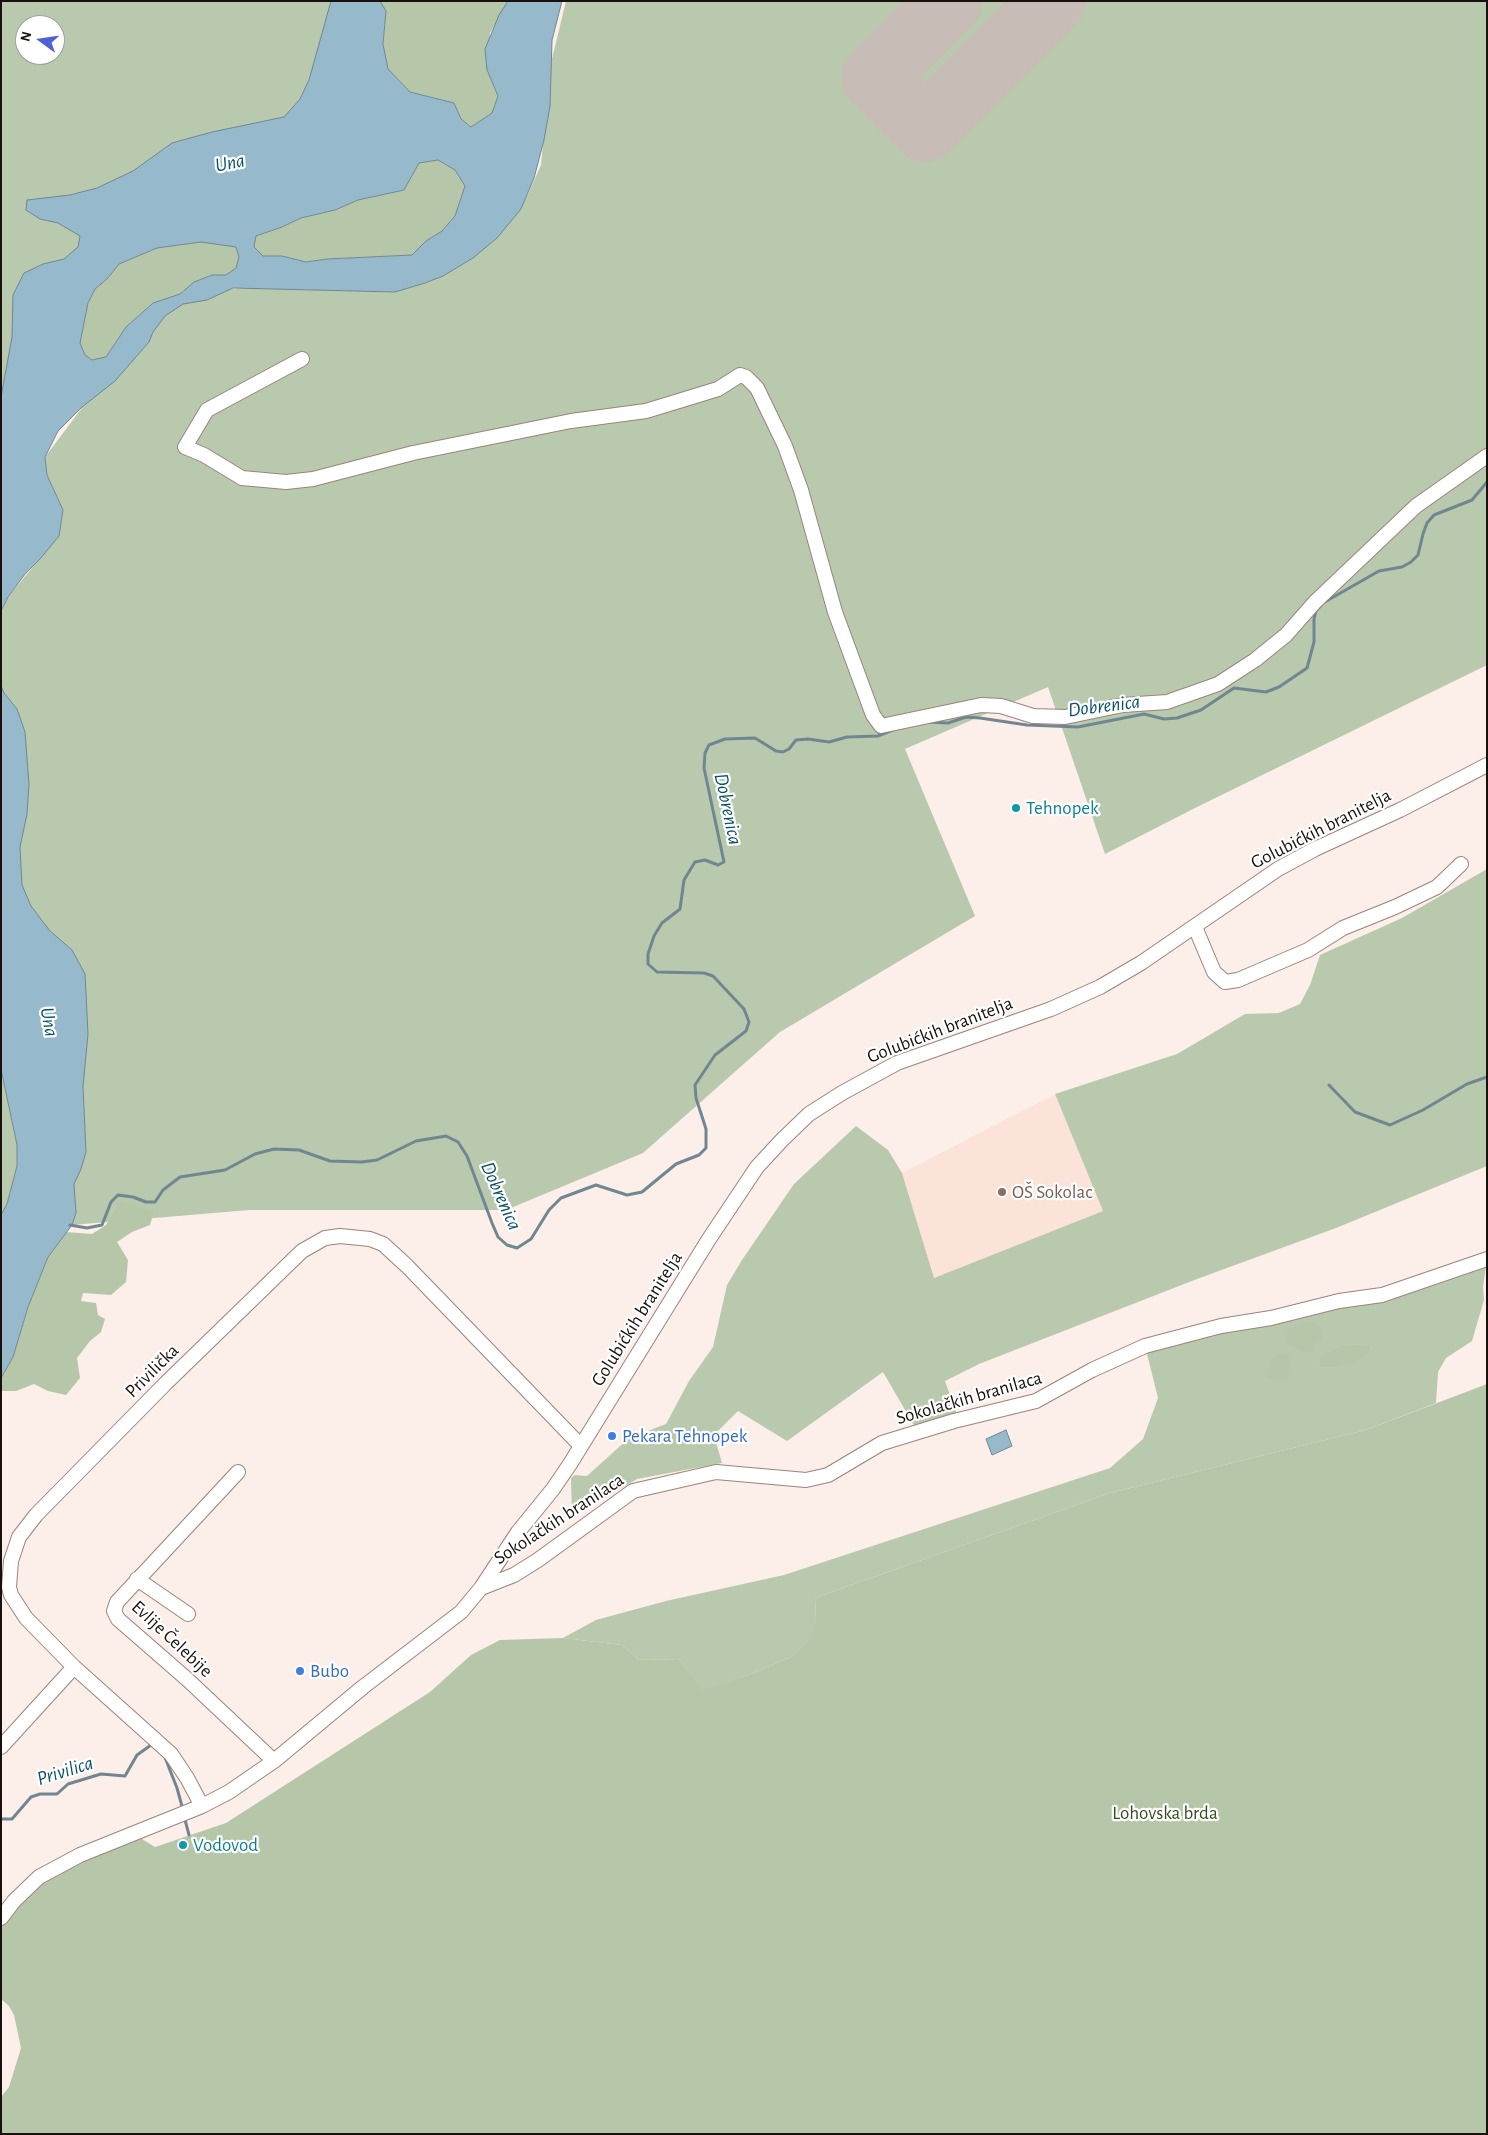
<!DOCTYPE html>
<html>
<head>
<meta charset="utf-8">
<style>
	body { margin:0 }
	#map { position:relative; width:1488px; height:2135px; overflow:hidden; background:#fceee8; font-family:"Alegreya Sans",sans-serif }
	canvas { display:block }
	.frame { position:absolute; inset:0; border:2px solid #17100d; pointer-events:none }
	.north { position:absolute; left:15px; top:15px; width:50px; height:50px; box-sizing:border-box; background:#fff; border:1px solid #a29f9e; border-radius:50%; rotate:284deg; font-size:14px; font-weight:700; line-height:20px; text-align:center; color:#17100d }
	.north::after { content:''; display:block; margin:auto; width:18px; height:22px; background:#5060d6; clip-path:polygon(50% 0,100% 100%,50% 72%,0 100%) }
</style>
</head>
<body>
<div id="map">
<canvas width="1488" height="2135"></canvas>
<div class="frame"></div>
<div class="north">N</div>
</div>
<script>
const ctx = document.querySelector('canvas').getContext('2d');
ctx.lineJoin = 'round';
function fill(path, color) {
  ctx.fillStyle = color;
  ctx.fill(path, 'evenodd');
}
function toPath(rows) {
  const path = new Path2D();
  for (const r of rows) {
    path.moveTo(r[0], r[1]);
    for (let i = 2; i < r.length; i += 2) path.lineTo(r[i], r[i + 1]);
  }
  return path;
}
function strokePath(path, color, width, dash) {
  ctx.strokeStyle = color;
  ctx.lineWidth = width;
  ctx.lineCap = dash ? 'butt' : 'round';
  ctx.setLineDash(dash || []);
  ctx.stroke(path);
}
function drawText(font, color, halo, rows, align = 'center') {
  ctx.font = font + ' "Alegreya Sans",sans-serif';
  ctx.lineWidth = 4.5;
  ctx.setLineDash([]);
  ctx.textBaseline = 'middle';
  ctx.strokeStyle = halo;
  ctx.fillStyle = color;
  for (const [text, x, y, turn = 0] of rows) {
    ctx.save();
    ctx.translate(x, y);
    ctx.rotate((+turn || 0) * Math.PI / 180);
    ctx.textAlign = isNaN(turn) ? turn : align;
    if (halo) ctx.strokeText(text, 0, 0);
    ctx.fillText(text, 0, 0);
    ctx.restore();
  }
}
fill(toPath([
	[1055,1094,1103,1211,934,1278,902,1173]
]), '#fce3d9');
fill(toPath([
	[1,1,343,1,304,107,92,241,1,421],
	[25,25,55,25,55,55,25,55],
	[566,1,1487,1,1487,665,1197,807,1105,854,1048,687,905,749,975,916,780,1032,643,1153,506,1210,249,1210,72,1225,67,1040,24,925,1,686,1,611,8,597,59,535,63,510,47,475,45,457,130,344,169,308,209,290,251,288,321,290,521,209,541,165,551,63],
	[1487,869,1487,1166,1336,1228,1197,1279,979,1364,945,1381,957,1414,915,1427,883,1372,787,1441,738,1411,714,1435,722,1463,637,1479,572,1517,571,1478,575,1475,587,1476,629,1438,666,1424,689,1381,713,1347,727,1285,742,1260,794,1184,856,1126,888,1150,902,1173,934,1278,1103,1211,1055,1094,1177,1054,1245,1014,1279,1013,1300,1004,1310,985,1320,955,1402,918],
	[1,1069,17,1145,17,1166,7,1204,1,1215],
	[1487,1259,1483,1287,1484,1300,1472,1341,1446,1358,1438,1372,1436,1403,1366,1430,1110,1493,815,1598,816,1618,810,1642,791,1657,748,1675,703,1691,679,1659,639,1660,622,1645,563,1638,596,1620,666,1601,784,1575,1110,1468,1143,1439,1158,1398,1145,1346,1339,1301]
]), '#b9c9ae');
fill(toPath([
	[380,1,508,1,490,33,487,71,498,96,492,113,471,127,461,119,454,103,410,92,388,69,383,44,386,11],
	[438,160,455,170,465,186,455,216,442,231,426,241,412,255,327,259,306,262,282,256,263,256,254,247,255,236,282,227,301,218,335,210,358,200,404,190,419,163],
	[201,242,237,247,239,257,236,268,226,275,212,275,194,282,180,294,153,303,126,327,106,357,92,360,84,355,80,343,88,303,95,289,107,279,119,264,157,248],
	[121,1201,154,1211,150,1225,132,1232,117,1242,128,1260,126,1282,111,1295,83,1293,81,1301,96,1303,98,1315,105,1319,101,1332,90,1341,77,1358,80,1378,66,1395,48,1391,34,1384,16,1391,1,1391,1,1378,13,1357,28,1307,48,1257,66,1232,92,1234,106,1225],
	[1314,1322,1324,1332,1320,1342,1316,1344,1314,1351,1304,1352,1285,1343,1289,1328,1299,1324],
	[1353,1345,1367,1345,1370,1349,1355,1363,1333,1367,1320,1367,1318,1358,1343,1346],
	[1279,1352,1288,1355,1291,1367,1287,1379,1281,1381,1265,1377,1271,1360],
	[1487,1384,1487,2134,1,2134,1,2097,9,2087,21,2048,14,2015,9,2006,1,1999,1,1918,26,1889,132,1833,155,1847,226,1823,430,1692,471,1655,500,1640,563,1638,622,1645,639,1660,679,1659,703,1690,748,1675,791,1657,809,1642,816,1618,815,1598,1110,1493,1366,1430]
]), '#b6c7a9');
const water = toPath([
	[331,1,380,1,386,11,383,44,388,69,410,92,454,103,461,119,471,127,492,113,498,96,487,70,485,49,499,15,508,1,562,1,552,40,550,106,544,140,534,178,521,209,497,238,473,258,443,276,425,283,395,292,233,288,207,300,183,304,165,316,153,332,149,342,115,381,82,407,58,431,45,457,47,475,63,510,59,536,40,559,25,574,8,597,1,611,1,397,12,337,13,295,24,273,43,264,64,259,78,247,80,236,58,223,40,219,26,210,27,200,70,195,97,188,133,171,172,143,212,132,284,117,300,99,309,80,331,1],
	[438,160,455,170,465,186,455,216,442,231,426,241,412,255,327,259,306,262,282,256,263,256,254,247,256,236,282,227,301,218,335,210,358,200,404,190,419,163,438,160],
	[201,242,236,247,239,257,236,268,226,275,212,275,194,282,180,294,153,303,126,327,106,357,92,360,85,355,80,343,88,303,95,289,107,279,119,264,157,248,201,242],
	[1,686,4,693,17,709,25,732,29,784,27,814,20,847,22,885,31,906,50,931,72,950,85,974,88,1034,83,1087,86,1152,81,1169,74,1184,76,1213,72,1225,48,1257,28,1307,13,1357,1,1378,1,1215,7,1204,17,1166,17,1145,1,1069,1,686],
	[1006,1430,1012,1446,992,1455,986,1439,1006,1430]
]);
fill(water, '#96bacb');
strokePath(water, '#708792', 1);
strokePath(toPath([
	[927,722,948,723,966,717,980,718,1027,725,1078,727,1144,714,1164,719,1177,718,1201,710,1234,688,1266,692,1279,687,1307,668,1314,642,1314,619,1316,611,1323,603,1379,571,1402,567,1411,562,1418,555,1423,534,1427,523,1434,515,1472,500,1487,482],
	[1329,1085,1355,1112,1390,1125,1423,1110,1467,1084,1487,1077],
	[70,1225,87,1228,102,1225,111,1202,118,1195,133,1197,146,1202,155,1202,163,1190,180,1177,225,1170,255,1154,274,1149,299,1150,330,1161,362,1162,377,1160,416,1141,446,1136,458,1142,467,1156,492,1223,498,1237,507,1245,517,1248,531,1239,549,1210,561,1198,596,1185,627,1195,642,1192,676,1164,699,1155,706,1148,706,1129,696,1098,695,1085,715,1055,746,1031,749,1022,744,1009,713,976,704,973,657,972,648,964,648,954,654,936,662,923,680,909,684,880,695,862,705,860,718,865,724,862,704,768,705,753,709,745,725,739,755,738,776,751,783,752,789,749,796,740,808,739,829,742,847,737,878,736,895,729],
	[164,1755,177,1788,183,1810],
	[184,1816,189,1835],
	[1,1819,12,1819,31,1797,40,1794,57,1794,68,1784,101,1774,125,1776,137,1755,151,1745,154,1745]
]), '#708792', 3);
strokePath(toPath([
	[950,1,874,78,925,129,1053,1]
]), '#c8bcb6', 66);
const minor = toPath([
	[302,359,207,410,185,447,204,455,242,478,286,482,313,479,413,453,571,421,646,411,718,389,740,375,746,377,757,388,785,446,801,490,835,612,873,715,881,726,981,705,1001,706,1033,716,1065,717,1123,705,1167,702,1218,684,1255,660,1286,635,1315,602,1416,506,1487,456],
	[1195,927,1214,972,1225,982,1238,980,1308,950,1343,928,1395,907,1437,887,1461,864],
	[238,1472,117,1602,114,1611,118,1619,188,1680,274,1761],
	[137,1579,188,1614],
	[481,1588,514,1575,538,1560,633,1491,716,1472,806,1480,828,1475,882,1443,954,1421,1036,1401,1092,1370,1145,1346,1221,1326,1271,1318,1339,1301,1382,1295,1487,1259],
	[1,1747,74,1667],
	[202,1806,187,1778,171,1754,74,1667,26,1618,11,1595,9,1587,11,1561,19,1537,36,1515,166,1383,302,1251,325,1238,340,1236,370,1239,383,1244,407,1266,581,1446],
	[1,1918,14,1901,39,1877,80,1855,202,1806,229,1792,274,1761,363,1687,461,1612,481,1588,518,1532,553,1489,570,1464,709,1239,757,1167,782,1140,809,1114,842,1093,897,1063,1051,1009,1100,987,1141,963,1278,869,1315,849,1400,810,1487,765]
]);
strokePath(minor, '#99847c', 16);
strokePath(minor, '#fff', 14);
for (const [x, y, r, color] of [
	[1016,808,5,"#0f9aa8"],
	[1002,1192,5,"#8d6e63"],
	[612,1436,5,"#3f7fe0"],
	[300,1671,5,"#3f7fe0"],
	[183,1845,5,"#0f9aa8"]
]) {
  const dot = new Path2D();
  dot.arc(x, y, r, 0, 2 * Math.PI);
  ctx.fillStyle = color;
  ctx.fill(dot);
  strokePath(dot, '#fff', 2);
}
drawText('19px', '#0d838f', '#fff', [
	["Tehnopek",1026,808],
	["Vodovod",193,1845]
], 'left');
drawText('19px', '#17100d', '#fff', [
	["Golubićkih branitelja",1321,829,-27],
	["Golubićkih branitelja",940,1030,-21],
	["Golubićkih branitelja",637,1319,-58],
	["Privilička",152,1371,-45],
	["Sokolačkih branilaca",969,1398,-16],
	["Sokolačkih branilaca",559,1519,-33],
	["Evlije Čelebije",172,1639,43]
]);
drawText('19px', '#785e54', '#fff', [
	["OŠ Sokolac",1012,1192]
], 'left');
drawText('19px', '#366cbe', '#fff', [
	["Pekara Tehnopek",622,1436],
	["Bubo",310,1671]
], 'left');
drawText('19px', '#364d1f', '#fff', [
	["Lohovska brda",1165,1813]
]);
drawText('italic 20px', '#085069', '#fff', [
	["Una",230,163,-11],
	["Dobrenica",1104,706,-7],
	["Dobrenica",728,809,78],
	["Una",49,1022,80],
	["Dobrenica",501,1196,66],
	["Privilica",65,1771,-17]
]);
</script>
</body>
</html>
